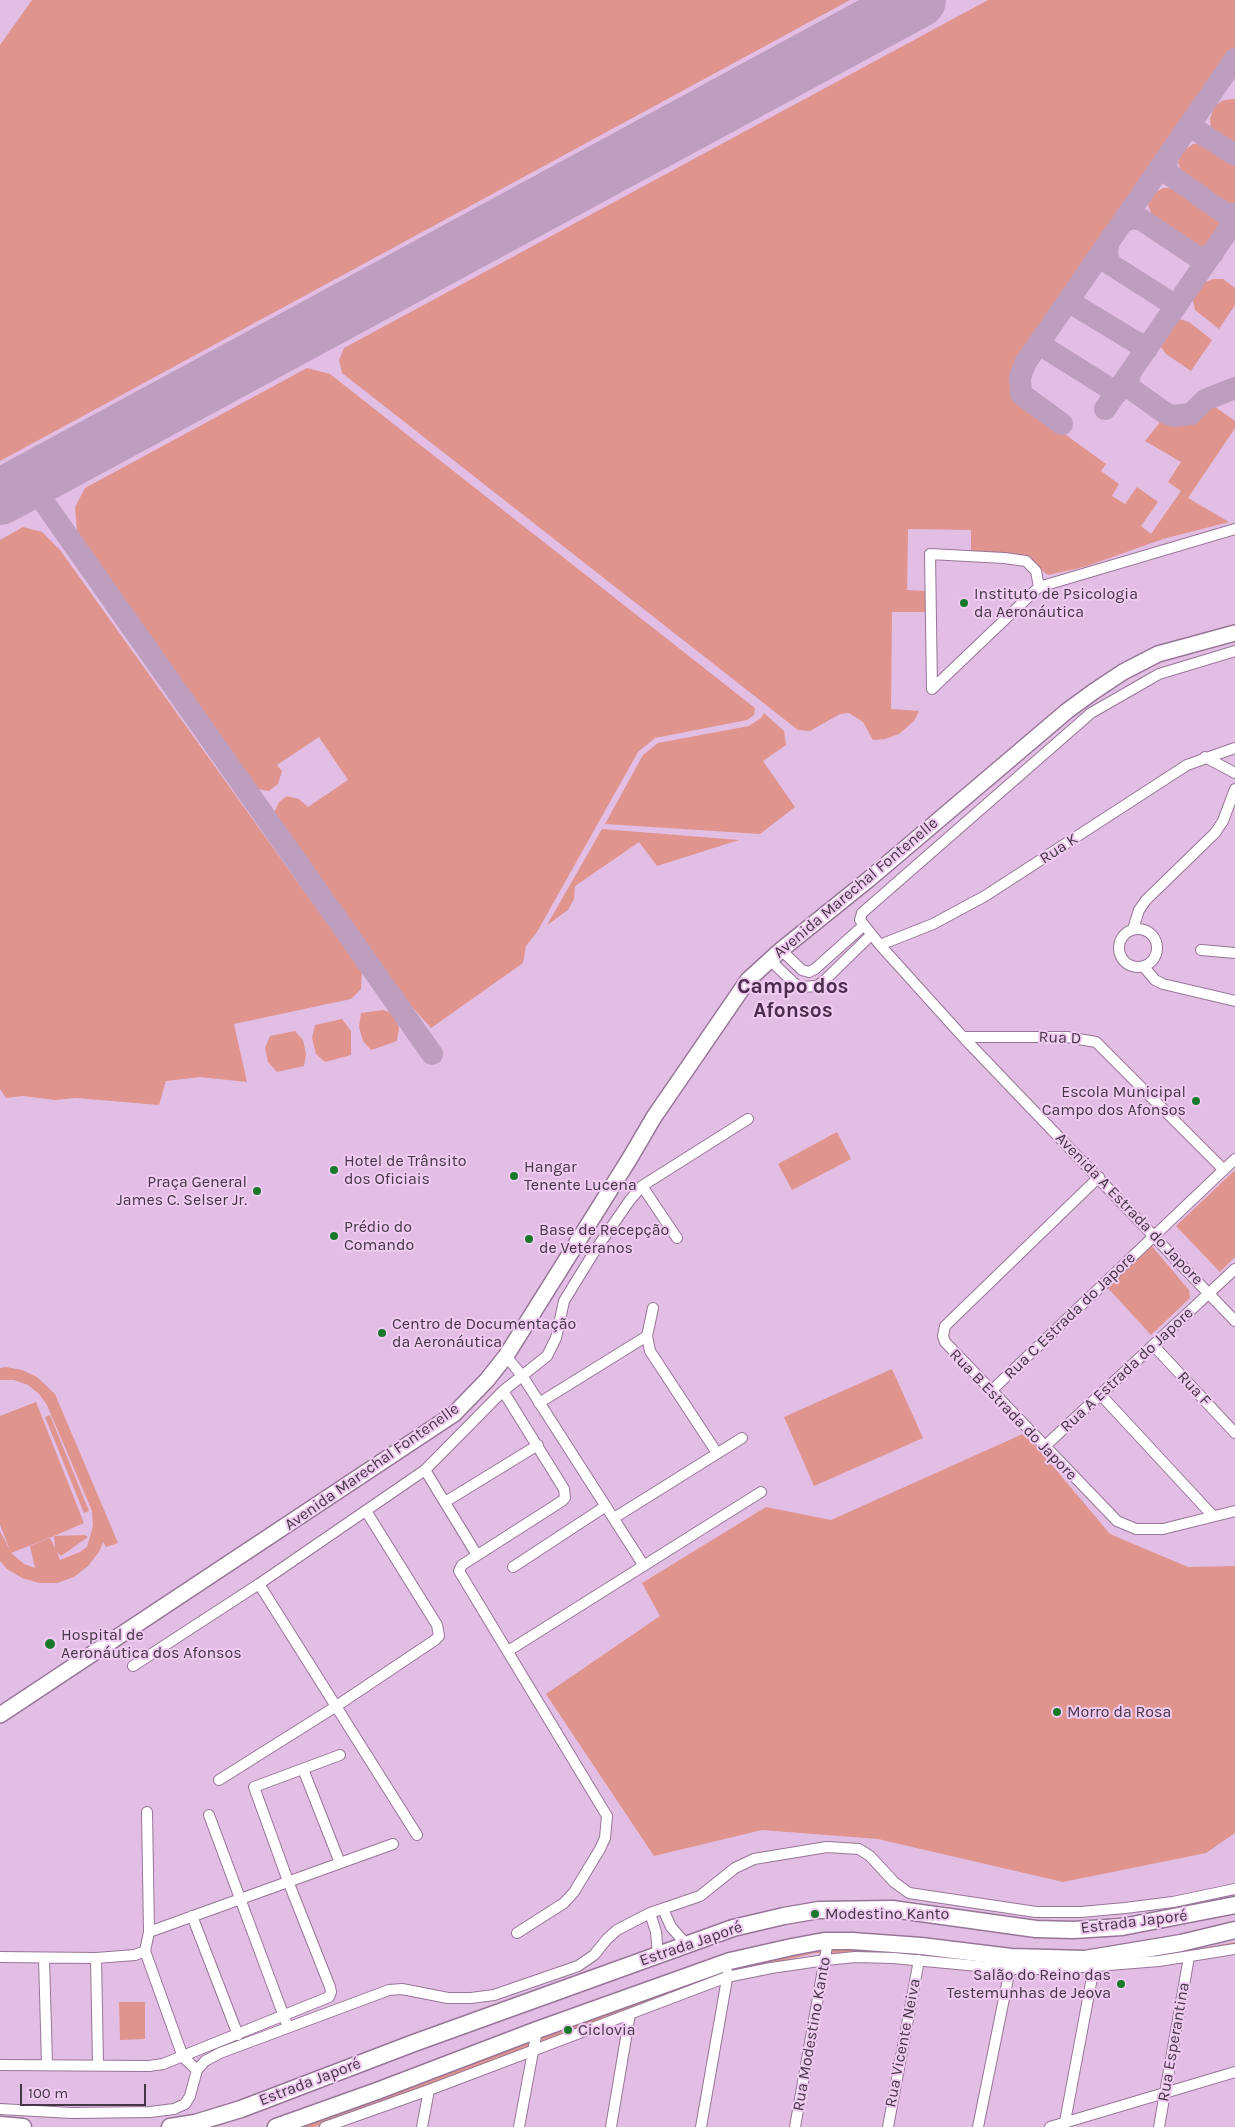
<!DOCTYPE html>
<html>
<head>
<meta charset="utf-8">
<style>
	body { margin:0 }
	#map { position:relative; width:1235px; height:2127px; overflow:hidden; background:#e3bee4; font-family:Karla,sans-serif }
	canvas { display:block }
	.scale { position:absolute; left:20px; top:2084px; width:126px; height:22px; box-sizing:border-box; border:2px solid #453645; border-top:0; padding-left:6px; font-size:15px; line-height:18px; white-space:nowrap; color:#453645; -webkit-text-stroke:4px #f0cbf1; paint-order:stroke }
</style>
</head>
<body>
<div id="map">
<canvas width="1235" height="2127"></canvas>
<div class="scale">100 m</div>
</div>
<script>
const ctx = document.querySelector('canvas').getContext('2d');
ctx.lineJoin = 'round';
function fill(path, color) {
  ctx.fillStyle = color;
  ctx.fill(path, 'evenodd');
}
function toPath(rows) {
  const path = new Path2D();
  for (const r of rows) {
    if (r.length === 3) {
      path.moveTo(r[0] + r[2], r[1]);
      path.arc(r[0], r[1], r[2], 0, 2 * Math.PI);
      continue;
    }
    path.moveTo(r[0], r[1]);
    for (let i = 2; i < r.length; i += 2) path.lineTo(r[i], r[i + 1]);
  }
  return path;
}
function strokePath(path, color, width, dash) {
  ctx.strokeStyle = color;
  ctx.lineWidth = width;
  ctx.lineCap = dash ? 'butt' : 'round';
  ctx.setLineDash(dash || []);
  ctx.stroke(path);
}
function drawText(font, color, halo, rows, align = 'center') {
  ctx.font = font + ' Karla,sans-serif';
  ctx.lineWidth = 4;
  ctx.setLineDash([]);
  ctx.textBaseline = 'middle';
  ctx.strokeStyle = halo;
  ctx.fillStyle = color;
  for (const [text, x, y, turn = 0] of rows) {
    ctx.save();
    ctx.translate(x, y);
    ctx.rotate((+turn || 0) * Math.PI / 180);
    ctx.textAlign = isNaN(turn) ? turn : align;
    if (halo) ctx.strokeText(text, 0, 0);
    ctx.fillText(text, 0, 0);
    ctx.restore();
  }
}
fill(toPath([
	[32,0,850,0,0,461,0,45],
	[988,0,1235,0,1235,47,1017,366,1013,382,1015,394,1026,406,1106,464,1101,471,1119,484,1112,496,1125,504,1137,487,1158,502,1141,526,1151,534,1181,491,1168,482,1181,462,1145,441,1161,421,1179,425,1191,423,1203,416,1211,404,1235,421,1235,428,1188,498,1229,522,1163,539,1084,567,1048,575,1040,569,1038,570,1028,559,971,555,971,530,908,529,907,590,927,591,926,612,892,612,891,709,919,711,914,721,899,734,885,739,873,740,863,722,849,713,840,714,810,731,798,730,342,373,339,360,344,348],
	[1235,99,1235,144,1211,128,1210,119,1214,106,1224,100],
	[1207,142,1235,162,1235,203,1226,205,1181,173,1178,162,1183,151,1193,144],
	[1163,188,1175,188,1218,216,1223,228,1220,239,1210,247,1198,248,1154,220,1148,205,1153,194],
	[1213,279,1223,279,1235,288,1235,305,1219,329,1195,310,1193,301,1197,290,1203,283],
	[1180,319,1189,322,1212,340,1191,371,1166,354,1161,347,1162,341,1175,322],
	[307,368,330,374,755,708,754,715,747,720,655,738,638,752,537,932,526,946,523,963,431,1028,397,990,274,813,279,802,287,796,299,799,308,807,348,780,319,737,277,765,282,771,278,784,269,791,257,789,77,531,75,507,85,488],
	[23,527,42,532,60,550,362,972,361,989,351,999,234,1024,247,1082,200,1077,166,1081,159,1105,76,1098,55,1100,22,1096,6,1098,0,1089,0,540],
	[764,713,784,731,786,745,763,761,795,807,760,834,605,824,643,755,658,743,749,726,761,718],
	[602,829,739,840,657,866,639,842,575,886,574,899,568,910,547,925],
	[383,1010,394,1014,399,1028,397,1041,371,1050,363,1041,359,1027,361,1013],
	[342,1019,351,1031,351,1055,325,1062,316,1054,312,1038,315,1025],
	[295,1031,303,1040,306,1054,304,1066,277,1072,268,1062,265,1048,270,1036],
	[837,1132,851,1159,792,1190,778,1164],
	[1235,1170,1235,1257,1220,1272,1176,1226],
	[1150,1244,1189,1290,1190,1298,1151,1335,1107,1287],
	[6,1367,22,1370,37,1377,55,1394,118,1543,106,1547,103,1542,99,1552,88,1566,74,1577,57,1583,39,1583,22,1578,7,1569,0,1561,0,1531,10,1550,0,1525,0,1416,36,1402,84,1523,54,1536,85,1535,88,1537,61,1556,57,1552,60,1560,80,1552,87,1547,93,1526,92,1511,47,1405,39,1394,28,1385,14,1380,0,1380,0,1368],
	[54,1536,55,1548,50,1538,30,1546,35,1568,24,1564,11,1553],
	[892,1369,923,1438,814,1486,784,1417],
	[50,1415,89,1511,84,1513,45,1417],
	[1025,1433,1110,1534,1188,1567,1235,1566,1235,1833,1206,1853,1063,1882,878,1839,762,1830,654,1856,546,1694,660,1616,642,1583,766,1507,831,1520],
	[1235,1942,1235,1946,1130,1961,961,1962,910,1954,815,1953,740,1971,500,2057,378,2106,314,2127,286,2127,737,1962,814,1947,1127,1957,1192,1950],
	[119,2002,145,2002,145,2039,120,2040]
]), '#df948d');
strokePath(toPath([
	[1190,126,1235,155],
	[1167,159,1166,170,1170,175,1220,210,1227,214,1235,214],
	[1123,222,1132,218,1142,220,1199,258,1208,256,1213,253],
	[1108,244,1107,254,1110,264,1176,306],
	[1068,301,1147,349],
	[1039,344,1117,393],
	[1130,374,1128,383,1130,388,1165,413,1173,416,1191,414,1205,400,1235,388],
	[1105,409,1235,220],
	[1062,424,1021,394,1020,377,1026,362,1235,59],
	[29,481,432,1054]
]), '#be9ebe', 22);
strokePath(toPath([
	[0,497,918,0]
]), '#be9ebe', 56);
const street = toPath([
	[1235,651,1159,674,1091,713,862,913,860,920,880,945,963,1037,1235,1321],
	[932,689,1039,587,1235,529],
	[932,689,930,554,1004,558,1026,561,1036,571,1039,587],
	[1205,757,1235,773],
	[1138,948,19],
	[1133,929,1139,910,1146,900,1215,833,1223,821,1235,789],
	[880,945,933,924,985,896,1187,765,1235,748],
	[781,950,802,970,809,972,815,969,863,926],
	[1201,950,1235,953],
	[770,960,795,984,801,987,817,986,824,981,871,935],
	[1144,967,1155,980,1163,984,1235,1001],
	[963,1037,1067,1037,1096,1042,1224,1170],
	[1099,1177,945,1326,943,1336,945,1342,1117,1521,1136,1529,1163,1529,1235,1511],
	[642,1186,677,1238],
	[653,1308,647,1336,650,1351,717,1453],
	[1153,1345,1235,1433],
	[506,1356,523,1377,644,1566],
	[503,1391,564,1489,565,1498,562,1501,462,1565,459,1571,607,1816,605,1838,600,1849,574,1892,564,1903,517,1933],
	[991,1391,1235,1159],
	[1100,1394,1213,1516],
	[539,1403,647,1336],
	[1044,1447,1235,1269],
	[425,1470,477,1555],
	[445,1502,538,1445],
	[614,1518,742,1438],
	[513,1567,606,1506],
	[259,1584,417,1835],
	[508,1651,761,1492],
	[133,1666,259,1584,425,1470,503,1391,547,1356,556,1338,564,1301,596,1249,630,1200,642,1186,748,1119],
	[303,1769,340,1863],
	[219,1780,335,1707,435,1640,439,1636,437,1625,366,1511],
	[209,1815,286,2022],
	[663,1909,671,1927,687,1945],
	[650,1913,656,1932,658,1955],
	[192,1916,238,2035],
	[149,1932,393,1844],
	[145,1951,183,2057,197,2070],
	[0,1957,96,1958,135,1955,145,1951,149,1932,147,1812],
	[44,1958,47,2064],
	[96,1958,98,2064],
	[0,2065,149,2066,163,2064,329,1997,331,1992,330,1987,288,1881,254,1787,340,1755],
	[0,2109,72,2113,150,2112,174,2109,185,2104,190,2096,197,2070,205,2061,220,2053,389,1990,402,1989,448,1998,471,1998,494,1995,578,1966,594,1955,607,1939,617,1930,650,1913,700,1896,735,1868,754,1859,827,1847,859,1849,870,1856,894,1882,909,1893,1036,1912,1081,1912,1125,1908,1173,1902,1235,1889],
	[325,2127,429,2090,727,1977,771,1968,826,1960,855,1957,893,1958,1010,1969,1058,1969,1159,1961,1235,1949],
	[422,2127,429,2090],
	[519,2127,537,2030],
	[611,2127,630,2014],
	[701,2127,728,1973],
	[795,2127,828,1941],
	[888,2127,919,1960],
	[978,2127,1010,1969],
	[1050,2127,1235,2072],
	[1064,2127,1094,1967],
	[1159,2127,1189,1957]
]);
const secondary = toPath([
	[0,1715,454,1414,487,1380,506,1356,630,1158,654,1117,748,980,781,950,868,880,1067,711,1093,692,1123,672,1158,654,1235,633]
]);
const primary = toPath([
	[0,2125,23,2127],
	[170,2127,195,2123,241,2109,414,2043,733,1928,784,1916,819,1910,892,1909,1036,1929,1073,1930,1122,1927,1235,1905],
	[276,2127,377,2091,537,2030,730,1961,792,1947,824,1941,852,1941,921,1946,1011,1957,1085,1959,1181,1943,1235,1930]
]);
strokePath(street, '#977598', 12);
strokePath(secondary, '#977598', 18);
strokePath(primary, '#977598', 19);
strokePath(street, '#fff', 10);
strokePath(secondary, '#fff', 15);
strokePath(primary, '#fff', 16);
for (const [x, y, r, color] of [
	[964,603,5,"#19792a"],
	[1196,1101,5,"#19792a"],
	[334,1170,5,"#19792a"],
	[514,1176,5,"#19792a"],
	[257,1191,5,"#19792a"],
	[334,1236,5,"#19792a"],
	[529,1239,5,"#19792a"],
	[382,1333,5,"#19792a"],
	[50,1644,6,"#19792a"],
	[1057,1712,5,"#19792a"],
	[815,1914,5,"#19792a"],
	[1121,1984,5,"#19792a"],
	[568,2030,5,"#19792a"]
]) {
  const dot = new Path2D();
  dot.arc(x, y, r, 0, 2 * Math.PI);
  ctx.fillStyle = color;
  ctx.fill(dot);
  strokePath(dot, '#f0cbf1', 2);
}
drawText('16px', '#453645', '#f0cbf1', [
	["Instituto de Psicologia",974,594],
	["da Aeronáutica",974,612],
	["Escola Municipal",1186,1092,"right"],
	["Campo dos Afonsos",1186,1110,"right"],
	["Hotel de Trânsito",344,1161],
	["dos Oficiais",344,1179],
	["Hangar",524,1167],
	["Tenente Lucena",524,1185],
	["Praça General",247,1182,"right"],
	["James C. Selser Jr.",247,1200,"right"],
	["Prédio do",344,1227],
	["Comando",344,1245],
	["Base de Recepção",539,1230],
	["de Veteranos",539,1248],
	["Centro de Documentação",392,1324],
	["da Aeronáutica",392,1342],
	["Hospital de",61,1635],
	["Aeronáutica dos Afonsos",61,1653],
	["Morro da Rosa",1067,1712],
	["Modestino Kanto",825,1914],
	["Salão do Reino das",1111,1975,"right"],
	["Testemunhas de Jeova",1111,1993,"right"],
	["Ciclovia",578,2030]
], 'left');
drawText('16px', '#453645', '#f0cbf1', [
	["Rua K",1059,849,-33],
	["Avenida Marechal Fontenelle",856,888,-40],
	["Rua D",1060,1038,2],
	["Avenida A Estrada do Japore",1129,1209,46],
	["Rua C Estrada do Japore",1070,1316,-44],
	["Rua A Estrada do Japore",1127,1370,-43],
	["Rua F",1194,1389,47],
	["Rua B Estrada do Japore",1013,1415,46],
	["Avenida Marechal Fontenelle",372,1467,-35],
	["Estrada Japoré",1134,1922,-7],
	["Estrada Japoré",691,1944,-19],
	["Rua Modestino Kanto",812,2034,-80],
	["Rua Esperantina",1174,2042,-80],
	["Rua Vicente Neiva",903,2043,-79],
	["Estrada Japoré",310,2082,-21]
]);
drawText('bold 21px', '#4a2d4c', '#f0cbf1', [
	["Campo dos",793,987],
	["Afonsos",793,1011]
]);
</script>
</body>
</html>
